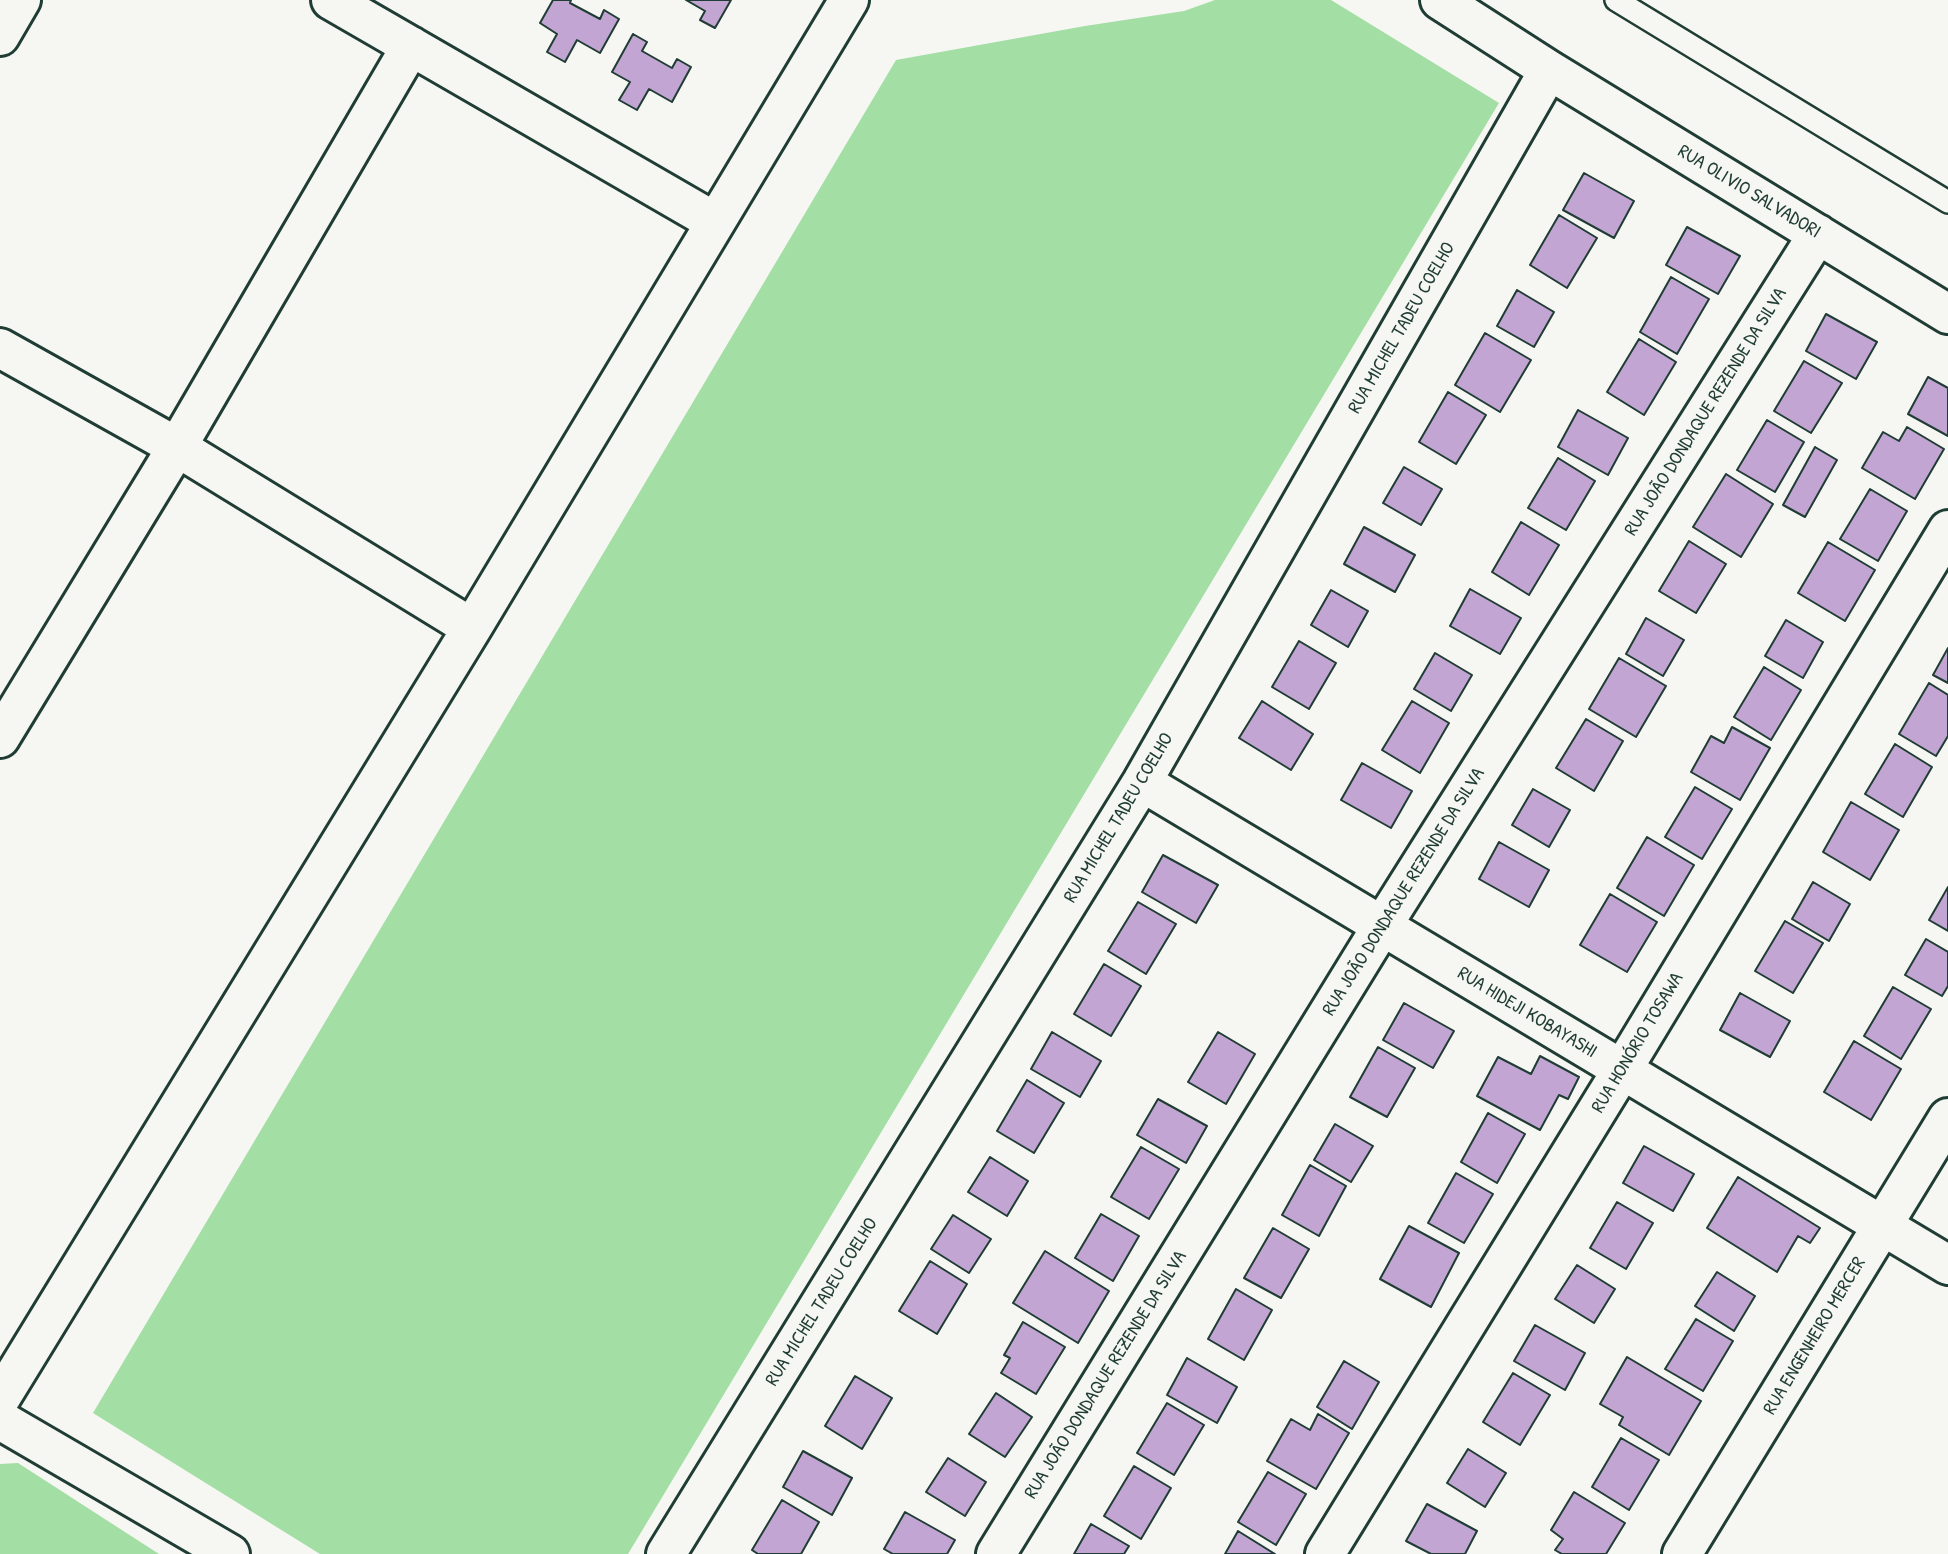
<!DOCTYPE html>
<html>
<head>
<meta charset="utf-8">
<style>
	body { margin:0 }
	canvas { display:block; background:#f6f6f2 }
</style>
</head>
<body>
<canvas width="1948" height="1554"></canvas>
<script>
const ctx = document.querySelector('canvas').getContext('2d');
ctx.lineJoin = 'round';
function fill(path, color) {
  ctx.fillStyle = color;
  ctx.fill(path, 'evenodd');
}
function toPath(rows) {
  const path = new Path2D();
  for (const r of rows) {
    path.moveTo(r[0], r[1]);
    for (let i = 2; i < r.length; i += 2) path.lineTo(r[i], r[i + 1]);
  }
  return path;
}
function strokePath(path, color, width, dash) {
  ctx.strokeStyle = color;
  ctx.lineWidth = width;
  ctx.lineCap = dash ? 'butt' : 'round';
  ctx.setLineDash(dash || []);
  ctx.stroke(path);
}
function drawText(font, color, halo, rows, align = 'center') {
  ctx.font = font + ' "Patrick Hand",sans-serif';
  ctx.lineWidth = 5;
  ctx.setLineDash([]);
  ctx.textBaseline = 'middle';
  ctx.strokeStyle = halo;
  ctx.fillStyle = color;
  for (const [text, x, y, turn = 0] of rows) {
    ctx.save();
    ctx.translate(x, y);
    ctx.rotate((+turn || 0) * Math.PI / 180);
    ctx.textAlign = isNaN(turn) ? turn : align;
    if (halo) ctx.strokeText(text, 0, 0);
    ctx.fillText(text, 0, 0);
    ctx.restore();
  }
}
fill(toPath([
	[1215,0,1331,0,1499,103,628,1554,320,1554,93,1413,896,60,1085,26,1184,11],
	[18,1463,159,1554,0,1554,0,1464]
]), '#a3dea4');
const building = toPath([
	[553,0,571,0,570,3,600,19,604,10,619,19,600,53,577,40,565,62,547,52,557,34,540,23,553,0],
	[686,0,731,0,715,28,700,20,705,11,686,0],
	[633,34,647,42,642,51,672,68,677,59,691,67,672,102,649,89,637,110,619,100,630,82,612,72,633,34],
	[1584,173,1634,201,1614,238,1563,210,1584,173],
	[1559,215,1597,238,1567,288,1530,265,1559,215],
	[1687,227,1740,256,1718,294,1666,265,1687,227],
	[1671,277,1709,299,1677,354,1640,332,1671,277],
	[1517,290,1554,312,1534,347,1497,326,1517,290],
	[1826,314,1877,342,1856,379,1806,351,1826,314],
	[1485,333,1531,360,1500,412,1455,385,1485,333],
	[1639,339,1676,362,1644,415,1607,392,1639,339],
	[1804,361,1842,383,1811,433,1774,411,1804,361],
	[1928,377,1948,388,1948,436,1908,414,1928,377],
	[1448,392,1486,415,1456,464,1419,442,1448,392],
	[1578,410,1628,438,1608,475,1558,447,1578,410],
	[1767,420,1804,442,1775,492,1737,470,1767,420],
	[1907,427,1944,449,1915,499,1862,468,1883,432,1899,441,1907,427],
	[1815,447,1837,460,1805,517,1783,505,1815,447],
	[1558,458,1595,481,1566,530,1528,508,1558,458],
	[1404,467,1442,489,1421,525,1383,503,1404,467],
	[1726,474,1773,504,1741,557,1693,527,1726,474],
	[1870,489,1907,511,1878,561,1840,539,1870,489],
	[1521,522,1559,545,1529,595,1492,572,1521,522],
	[1364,527,1415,555,1395,592,1344,564,1364,527],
	[1689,541,1726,564,1696,613,1659,591,1689,541],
	[1828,542,1875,570,1845,621,1798,593,1828,542],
	[1470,589,1521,618,1500,654,1450,626,1470,589],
	[1331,590,1368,611,1348,647,1311,625,1331,590],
	[1646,618,1684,640,1663,676,1626,654,1646,618],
	[1786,620,1823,642,1803,678,1765,656,1786,620],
	[1299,641,1336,663,1309,709,1272,687,1299,641],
	[1948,648,1948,683,1933,675,1948,648],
	[1435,653,1472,675,1451,711,1414,689,1435,653],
	[1619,658,1666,686,1636,737,1589,709,1619,658],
	[1764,667,1801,690,1771,740,1734,717,1764,667],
	[1929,683,1948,695,1948,736,1936,756,1899,734,1929,683],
	[1262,701,1313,734,1291,770,1239,738,1262,701],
	[1412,701,1449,723,1420,773,1382,750,1412,701],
	[1586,719,1623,741,1594,791,1556,768,1586,719],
	[1732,727,1770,748,1740,800,1691,772,1711,736,1724,743,1732,727],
	[1895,744,1932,767,1903,817,1865,794,1895,744],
	[1362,763,1412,791,1391,828,1341,800,1362,763],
	[1695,787,1732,809,1702,859,1665,837,1695,787],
	[1533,789,1570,810,1549,847,1512,825,1533,789],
	[1851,802,1899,830,1870,880,1823,852,1851,802],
	[1647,837,1694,865,1664,916,1617,888,1647,837],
	[1499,842,1549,870,1529,907,1479,879,1499,842],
	[1163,855,1218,885,1196,923,1142,892,1163,855],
	[1813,882,1850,904,1829,941,1792,919,1813,882],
	[1948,887,1948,931,1929,920,1948,887],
	[1610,894,1657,922,1627,972,1580,945,1610,894],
	[1138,902,1176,924,1146,974,1108,951,1138,902],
	[1785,921,1823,943,1793,993,1755,971,1785,921],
	[1926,939,1948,952,1948,986,1942,996,1905,975,1926,939],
	[1104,964,1141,986,1111,1036,1074,1014,1104,964],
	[1893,987,1931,1009,1901,1059,1864,1036,1893,987],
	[1740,993,1790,1021,1770,1057,1720,1030,1740,993],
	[1404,1003,1454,1031,1433,1068,1383,1040,1404,1003],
	[1052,1032,1101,1061,1080,1097,1031,1069,1052,1032],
	[1218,1032,1255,1054,1226,1104,1188,1082,1218,1032],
	[1854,1041,1901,1069,1871,1120,1824,1092,1854,1041],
	[1378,1047,1415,1068,1387,1117,1350,1097,1378,1047],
	[1540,1056,1579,1077,1568,1099,1559,1095,1540,1130,1477,1096,1498,1057,1531,1074,1540,1056],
	[1027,1080,1064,1103,1034,1153,997,1131,1027,1080],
	[1158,1099,1207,1126,1186,1163,1137,1135,1158,1099],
	[1488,1113,1525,1134,1497,1183,1461,1162,1488,1113],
	[1335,1124,1373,1146,1351,1182,1314,1160,1335,1124],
	[1644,1146,1694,1174,1673,1211,1623,1183,1644,1146],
	[1141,1147,1179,1169,1149,1219,1111,1197,1141,1147],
	[990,1157,1028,1181,1007,1216,968,1192,990,1157],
	[1310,1165,1346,1186,1319,1236,1282,1215,1310,1165],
	[1456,1173,1493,1194,1464,1243,1428,1223,1456,1173],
	[1738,1177,1820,1228,1810,1243,1798,1236,1777,1272,1707,1228,1738,1177],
	[1617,1202,1653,1223,1626,1269,1590,1248,1617,1202],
	[1101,1214,1139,1236,1113,1281,1075,1258,1101,1214],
	[953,1215,991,1239,969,1273,931,1249,953,1215],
	[1409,1226,1459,1253,1431,1307,1380,1279,1409,1226],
	[1273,1228,1309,1249,1281,1298,1244,1278,1273,1228],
	[1045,1251,1109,1291,1078,1343,1013,1303,1045,1251],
	[930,1261,967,1284,937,1334,899,1311,930,1261],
	[1577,1265,1615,1289,1594,1323,1555,1299,1577,1265],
	[1717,1272,1755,1296,1734,1331,1695,1306,1717,1272],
	[1236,1289,1272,1310,1244,1360,1208,1339,1236,1289],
	[1696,1319,1733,1341,1703,1391,1665,1369,1696,1319],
	[1023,1322,1065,1347,1036,1394,1001,1373,1010,1358,1004,1355,1023,1322],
	[1535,1325,1585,1353,1565,1390,1514,1361,1535,1325],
	[1627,1357,1701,1401,1669,1455,1619,1425,1623,1417,1600,1404,1627,1357],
	[1187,1358,1237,1387,1217,1423,1167,1395,1187,1358],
	[1344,1361,1379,1382,1352,1429,1317,1407,1344,1361],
	[1513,1373,1550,1395,1520,1445,1483,1422,1513,1373],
	[855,1376,892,1398,862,1449,825,1426,855,1376],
	[996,1393,1032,1417,1005,1457,969,1434,996,1393],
	[1167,1403,1204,1425,1174,1475,1137,1453,1167,1403],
	[1318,1414,1349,1433,1316,1489,1267,1461,1291,1419,1310,1430,1318,1414],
	[1621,1438,1659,1460,1629,1510,1592,1487,1621,1438],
	[1468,1449,1506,1473,1485,1507,1447,1483,1468,1449],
	[803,1451,852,1478,832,1515,783,1487,803,1451],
	[948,1458,986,1482,965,1516,926,1492,948,1458],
	[1134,1466,1171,1488,1141,1539,1104,1516,1134,1466],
	[1268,1472,1306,1494,1276,1545,1238,1522,1268,1472],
	[1574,1492,1625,1523,1606,1554,1562,1554,1555,1550,1563,1539,1551,1530,1574,1492],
	[782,1500,819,1522,801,1554,758,1554,752,1550,782,1500],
	[1427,1504,1477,1531,1465,1554,1431,1554,1406,1541,1427,1504],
	[905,1512,955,1540,947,1554,893,1554,884,1549,905,1512],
	[1091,1524,1129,1546,1124,1554,1074,1554,1091,1524],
	[1238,1531,1275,1554,1225,1554,1238,1531]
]);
fill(building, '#c2a5d2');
strokePath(building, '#1f3d34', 2);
const service = toPath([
	[1616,0,1948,202]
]);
const minor = toPath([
	[331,0,715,222],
	[1440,0,1549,70,1948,314],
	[0,36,21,0],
	[0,348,177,447,472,628],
	[0,738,177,447,411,46],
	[1142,782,1948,1265],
	[0,1399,472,628,849,0],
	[0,1420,230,1554],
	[666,1554,1142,782,1549,70],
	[996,1554,1382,926,1818,234],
	[1325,1554,1622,1070,1948,530],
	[1682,1554,1948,1118]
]);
strokePath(service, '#1f3d34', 26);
strokePath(minor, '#1f3d34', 44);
strokePath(service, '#f6f6f2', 21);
strokePath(minor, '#f6f6f2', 38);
drawText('19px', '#1f3d34', '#f6f6f2', [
	["RUA OLIVIO SALVADORI",1749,192,31],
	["RUA MICHEL TADEU COELHO",1402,328,-60],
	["RUA JOÃO DONDAQUE REZENDE DA SILVA",1706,412,-58],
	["RUA MICHEL TADEU COELHO",1119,818,-59],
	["RUA JOÃO DONDAQUE REZENDE DA SILVA",1404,892,-58],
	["RUA HIDEJI KOBAYASHI",1527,1013,31],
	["RUA HONÓRIO TOSAWA",1638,1043,-59],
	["RUA MICHEL TADEU COELHO",822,1302,-58],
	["RUA ENGENHEIRO MERCER",1815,1336,-59],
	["RUA JOÃO DONDAQUE REZENDE DA SILVA",1106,1375,-58]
]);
</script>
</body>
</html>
